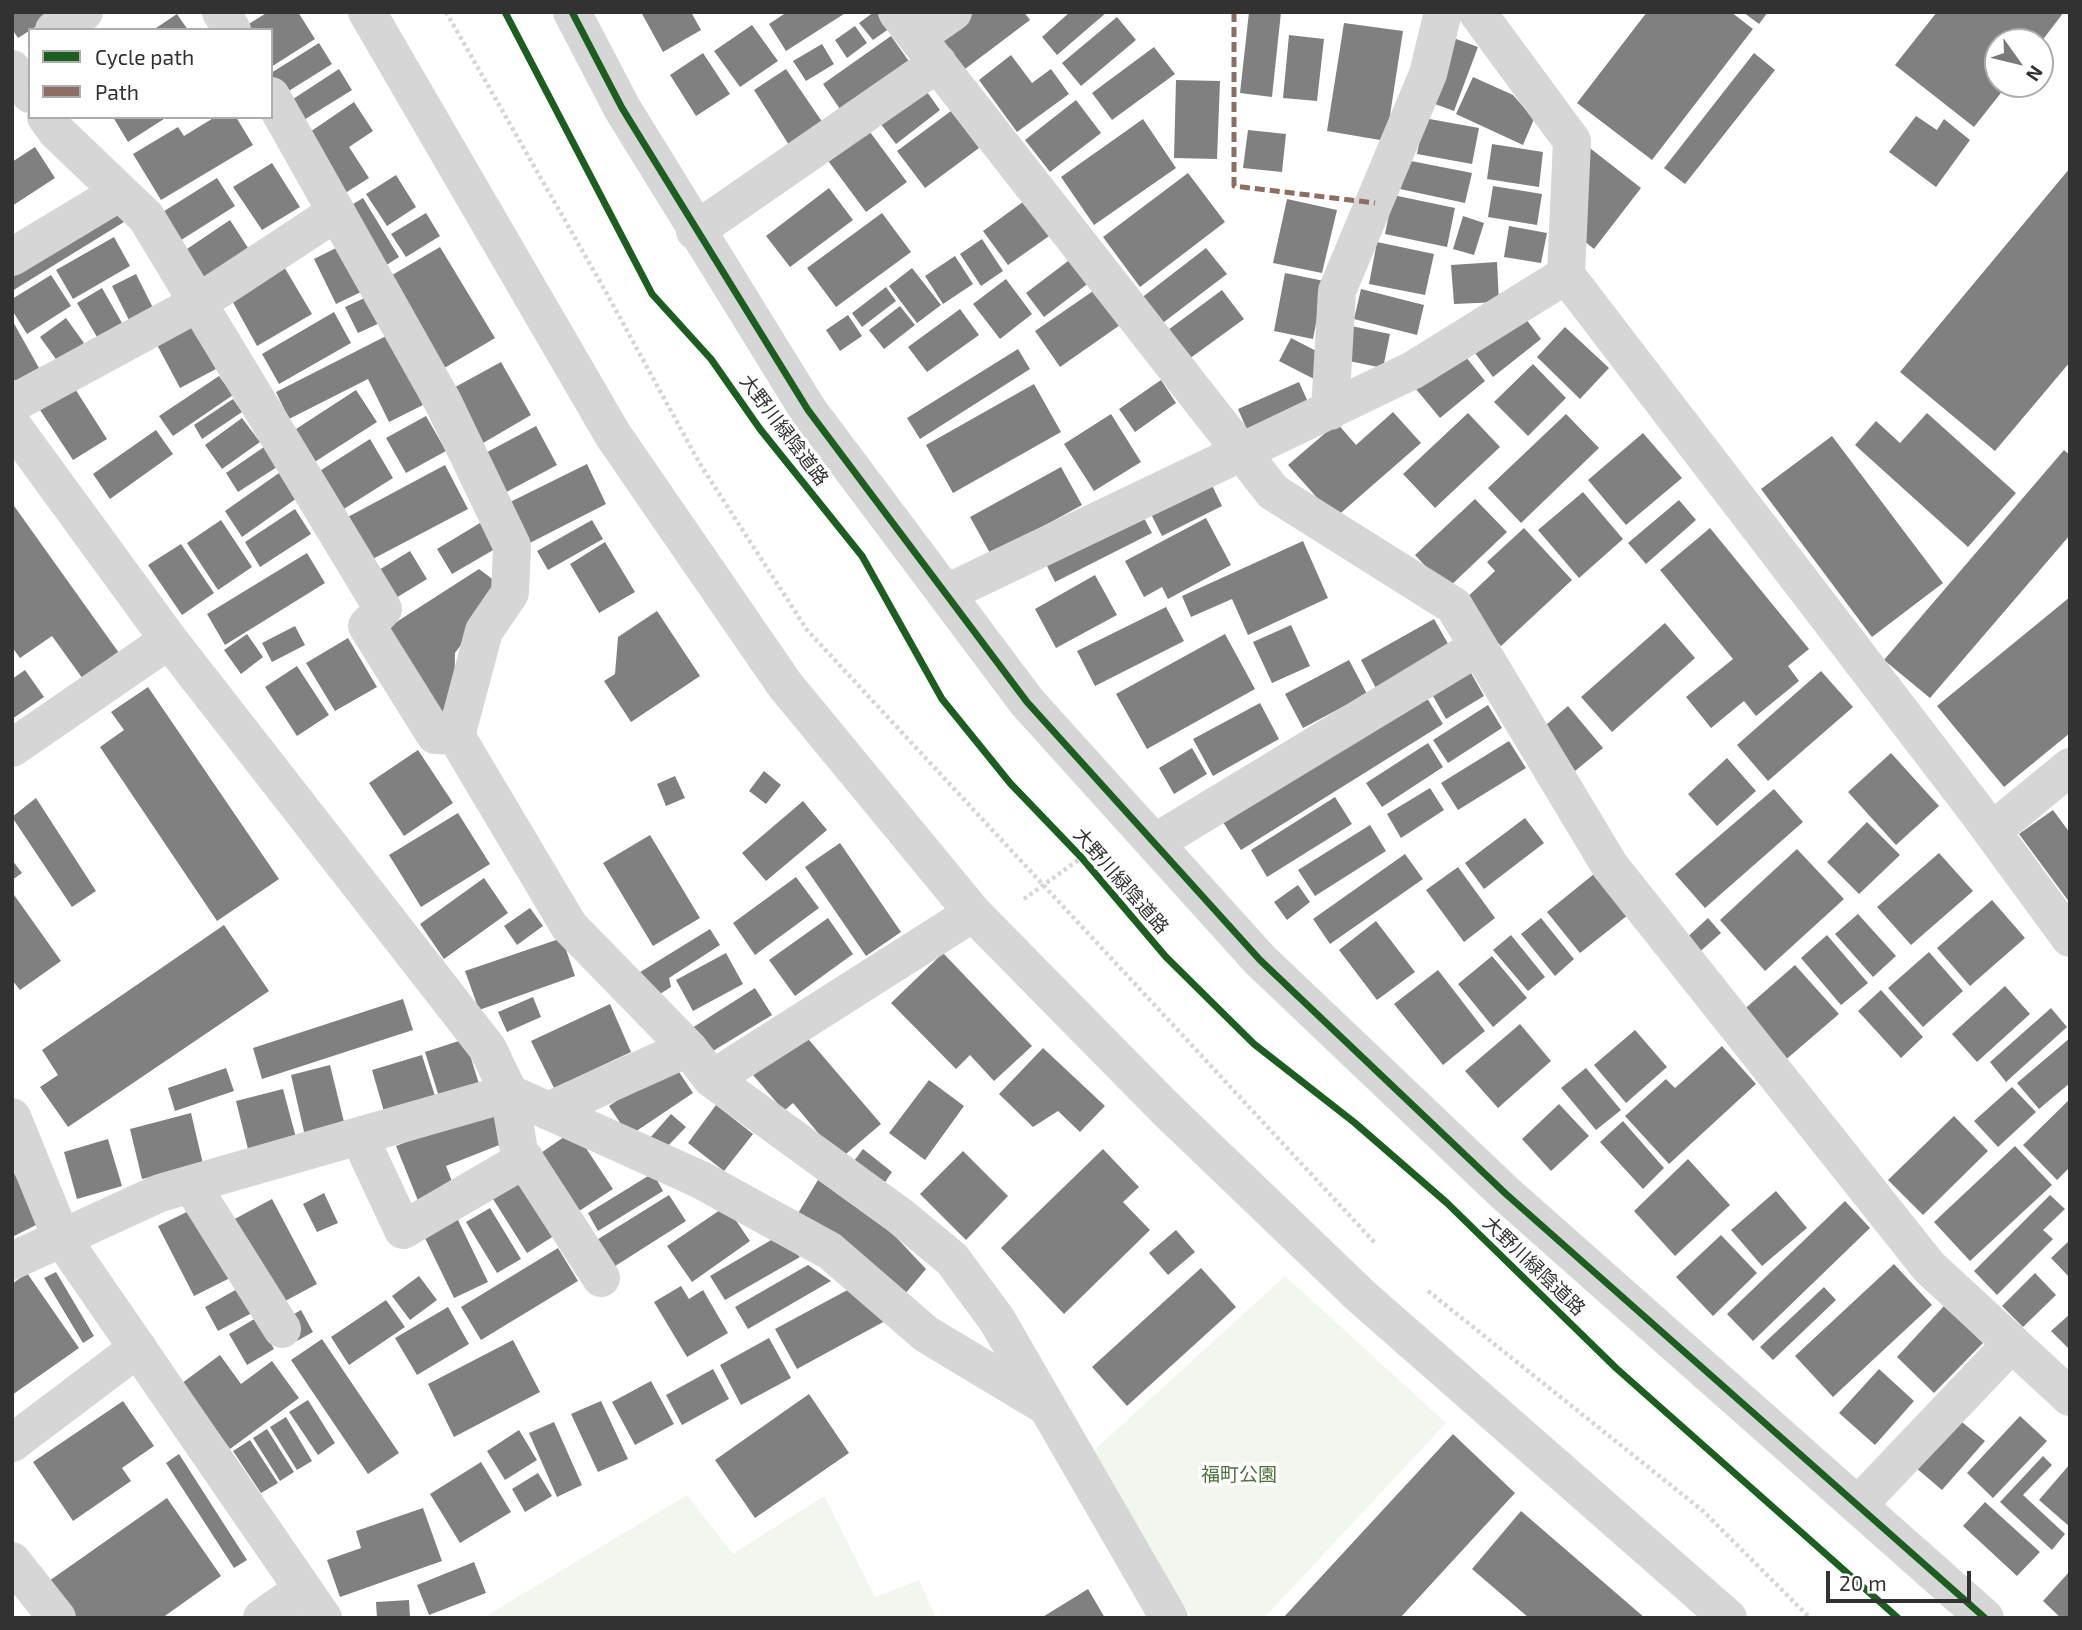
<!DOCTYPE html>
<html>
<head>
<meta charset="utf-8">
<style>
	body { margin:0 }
	#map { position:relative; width:2082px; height:1630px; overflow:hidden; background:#fff; font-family:"Exo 2",sans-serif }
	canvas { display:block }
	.frame { position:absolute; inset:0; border:14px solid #323232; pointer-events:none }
	.legend { position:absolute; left:28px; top:28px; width:245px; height:91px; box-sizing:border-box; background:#fff; border:2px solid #adadad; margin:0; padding:9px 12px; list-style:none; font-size:21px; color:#323232 }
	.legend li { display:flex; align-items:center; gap:14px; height:35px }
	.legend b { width:35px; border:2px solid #adadad }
	.north { position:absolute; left:1984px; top:28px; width:70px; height:70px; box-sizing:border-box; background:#fff; border:2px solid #adadad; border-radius:50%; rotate:124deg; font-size:19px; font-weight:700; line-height:28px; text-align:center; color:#323232 }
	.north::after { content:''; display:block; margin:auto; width:24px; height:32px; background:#7a7a7a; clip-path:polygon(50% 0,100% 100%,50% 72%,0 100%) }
	.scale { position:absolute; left:1826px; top:1571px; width:145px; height:32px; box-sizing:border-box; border:4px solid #323232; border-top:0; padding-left:9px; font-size:21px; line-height:24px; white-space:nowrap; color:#323232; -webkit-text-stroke:5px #fff; paint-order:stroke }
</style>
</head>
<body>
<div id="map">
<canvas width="2082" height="1630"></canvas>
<div class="frame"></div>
<ul class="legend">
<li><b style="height:9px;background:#1b5e20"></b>Cycle path</li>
<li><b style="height:9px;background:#8d6e63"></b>Path</li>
</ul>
<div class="north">N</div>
<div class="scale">20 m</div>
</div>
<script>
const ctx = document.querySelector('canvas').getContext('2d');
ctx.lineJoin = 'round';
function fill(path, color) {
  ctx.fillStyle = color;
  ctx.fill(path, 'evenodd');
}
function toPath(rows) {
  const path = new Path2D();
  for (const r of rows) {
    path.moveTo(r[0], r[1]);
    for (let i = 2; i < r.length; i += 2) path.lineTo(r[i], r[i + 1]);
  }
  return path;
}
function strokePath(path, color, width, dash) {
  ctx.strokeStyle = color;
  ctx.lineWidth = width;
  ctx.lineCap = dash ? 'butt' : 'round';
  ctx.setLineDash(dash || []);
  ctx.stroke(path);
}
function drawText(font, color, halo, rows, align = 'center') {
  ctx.font = font + ' "Exo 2","Noto Sans JP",sans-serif';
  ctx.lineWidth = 7;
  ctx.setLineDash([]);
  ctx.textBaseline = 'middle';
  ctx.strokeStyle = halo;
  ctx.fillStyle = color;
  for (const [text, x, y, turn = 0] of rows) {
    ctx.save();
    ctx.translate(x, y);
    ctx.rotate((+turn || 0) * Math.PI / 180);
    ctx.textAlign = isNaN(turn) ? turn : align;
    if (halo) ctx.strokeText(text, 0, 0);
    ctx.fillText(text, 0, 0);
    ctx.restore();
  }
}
fill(toPath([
	[1285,1276,1446,1423,1264,1618,1192,1618,1089,1455],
	[687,1495,733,1554,824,1496,875,1597,919,1580,936,1618,483,1618]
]), '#f1f6ee');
fill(toPath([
	[12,12,59,12,18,38,12,29],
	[268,12,298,12,315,39,271,67,271,30,239,30],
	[641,12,691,12,701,30,663,52],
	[787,12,847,12,786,51,769,24],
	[874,12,878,12,890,28,873,40,859,23],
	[972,12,1024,12,1030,20,961,72,936,40],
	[1070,12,1107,12,1057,55,1042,37],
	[1249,12,1281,12,1272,97,1240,93],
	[1647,12,1731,12,1753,29,1652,160,1577,103],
	[1743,12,1768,12,1759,24],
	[1937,12,2064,12,2041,42,1998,42,1998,84,2008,84,1974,127,1895,65],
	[177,14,188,30,153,30],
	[1117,17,1136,40,1081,86,1062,63],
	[1344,23,1403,31,1386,141,1327,131],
	[752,25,778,61,740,87,714,51],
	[855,26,867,43,847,58,835,40],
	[1289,35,1324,39,1317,101,1283,98],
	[891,36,913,67,844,115,823,84],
	[1448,36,1478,47,1454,111,1424,100],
	[319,43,332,64,279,97,271,85,271,73],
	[822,44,834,64,806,81,793,61],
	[1154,47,1175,74,1112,120,1092,93],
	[703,53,730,94,696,116,670,75],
	[1754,53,1775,70,1685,184,1664,168],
	[1011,55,1032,83,1051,69,1069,94,1017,132,979,80],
	[339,69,352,90,299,123,287,103],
	[786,69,823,123,789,145,754,90],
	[1473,77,1513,95,1534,119,1523,145,1456,114],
	[1176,80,1220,81,1217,159,1174,158],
	[922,85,940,110,896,144,877,119],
	[1076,100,1101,133,1050,172,1025,140],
	[354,102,373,131,349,147,369,178,342,195,304,136],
	[951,111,979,148,925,188,897,151],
	[1916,116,1937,130,1944,119,1970,140,1936,187,1889,152],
	[113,117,167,117,128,142],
	[215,117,236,117,253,145,161,200,133,154,178,127,184,136],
	[1424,118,1479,128,1472,164,1417,154],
	[1143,119,1176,168,1094,225,1061,177],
	[867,128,907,182,866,212,826,158],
	[1248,130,1286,134,1282,172,1243,168],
	[1492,144,1543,152,1539,187,1487,179],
	[1586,145,1641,188,1594,249,1573,232],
	[35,147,55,178,12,206,12,162],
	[1406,160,1472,173,1465,203,1400,189],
	[272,163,300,207,262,230,233,187],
	[2070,168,2070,362,1995,451,1900,372],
	[1188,173,1225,222,1140,287,1103,237],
	[396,175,416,207,387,226,366,194],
	[217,178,235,206,178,242,161,213],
	[1493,186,1542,194,1537,225,1488,217],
	[829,188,853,220,790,267,766,236],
	[1393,195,1455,208,1447,247,1385,234],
	[363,198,399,257,377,271,340,212],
	[1027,199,1052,234,1008,265,983,231],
	[1287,199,1337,210,1322,273,1273,263],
	[112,203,124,222,12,291,12,264],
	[426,213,440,236,406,257,391,234],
	[882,213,911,252,836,307,807,268],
	[1463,216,1484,223,1474,255,1453,249],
	[230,220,250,251,201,284,181,253],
	[1509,226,1547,233,1541,263,1504,257],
	[114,237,130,266,73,299,56,270],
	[982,239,1003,271,981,286,960,254],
	[1377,242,1434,254,1425,295,1369,284],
	[340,246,363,291,336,304,314,259],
	[440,247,495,338,436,373,382,281],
	[1206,248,1227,274,1160,325,1140,299],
	[955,256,973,284,943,304,925,276],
	[1072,258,1090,282,1044,317,1026,293],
	[1497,262,1499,302,1454,304,1451,265],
	[283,265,312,314,257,346,230,297],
	[912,268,941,305,917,323,889,286],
	[1285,273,1324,281,1313,339,1274,331],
	[136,274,154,310,130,322,112,286],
	[51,275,71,306,27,334,12,310,12,299],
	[1006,279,1032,314,1000,339,973,304],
	[886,287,896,301,862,327,852,313],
	[102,288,122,323,97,337,77,303],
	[1096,289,1120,325,1060,367,1035,331],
	[1361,289,1424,305,1417,335,1354,319],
	[1222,290,1244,319,1189,359,1168,330],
	[369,296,382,322,358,333,345,307],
	[900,306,915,325,884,349,869,330],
	[960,309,979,335,927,372,908,347],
	[1520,311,1541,339,1493,377,1472,349],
	[334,312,351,343,279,384,262,354],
	[848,315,862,336,840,351,826,330],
	[66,318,84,343,58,362,40,337],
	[12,320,39,368,15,381,12,376],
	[191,322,216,369,180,388,155,341],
	[1351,326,1390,334,1383,368,1344,360],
	[1565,327,1609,368,1580,399,1537,357],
	[388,335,423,405,389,422,368,379,289,419,276,392],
	[1291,338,1326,356,1314,379,1279,361],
	[1018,349,1030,369,920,439,907,418],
	[1462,352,1485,381,1440,418,1416,389],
	[501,362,531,415,478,446,448,391],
	[1533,364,1566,398,1528,436,1494,402],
	[219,376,233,395,173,436,159,416],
	[1161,380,1176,403,1135,432,1119,409],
	[1299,382,1312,411,1251,439,1238,409],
	[72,384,107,439,73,460,38,407],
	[1034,384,1061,432,953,493,926,445],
	[356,390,377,422,313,463,293,431],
	[233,399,242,412,202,439,194,425],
	[1393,412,1421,443,1335,518,1288,465,1337,423,1356,445],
	[1468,413,1500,447,1435,508,1403,474],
	[1927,413,2016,493,1968,547,1855,445,1876,421,1900,443],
	[1111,414,1141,462,1094,491,1064,444],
	[1566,414,1599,448,1521,523,1488,488],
	[426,416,446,451,406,473,386,438],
	[242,418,260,442,222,469,205,445],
	[536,426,557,465,499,496,478,457],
	[156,430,173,454,110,499,93,474],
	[1643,433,1682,478,1626,525,1588,480],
	[1832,436,1943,583,1872,637,1761,489],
	[370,439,393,478,339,512,315,474],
	[264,447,277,467,238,492,226,473],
	[2064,450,2070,455,2070,535,1930,698,1884,660],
	[587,464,606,504,522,547,502,506],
	[445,465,468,509,367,562,344,519],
	[1061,467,1082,505,991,555,970,517],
	[279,473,297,498,242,537,225,511],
	[1207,475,1222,506,1162,536,1147,506],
	[1583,492,1623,539,1579,578,1538,530],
	[1475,499,1507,532,1447,589,1415,555],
	[1679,500,1696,520,1646,564,1628,543],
	[12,503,119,653,83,679,52,636,20,658,12,647],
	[1138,507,1152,533,1055,582,1042,556],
	[295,509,311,534,260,567,245,542],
	[1206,518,1231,565,1168,599,1162,587,1144,597,1125,561],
	[221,520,252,567,218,590,187,543],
	[592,520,603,539,548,570,537,551],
	[480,523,495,549,452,574,437,549],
	[1524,528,1572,580,1501,646,1461,603,1495,571,1487,562],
	[1710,528,1809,649,1788,666,1799,681,1756,716,1744,701,1711,728,1686,697,1733,659,1660,570],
	[1303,541,1328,598,1248,635,1232,599,1191,617,1182,596],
	[605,542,635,592,599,613,570,564],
	[181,544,214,593,182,615,148,565],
	[410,551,427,579,391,601,374,573],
	[307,553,325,583,225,645,207,614],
	[479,569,503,587,455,653,454,709,440,718,384,630],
	[1095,575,1117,615,1056,648,1035,609],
	[2070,597,2070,733,2004,787,1937,706],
	[1166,607,1184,641,1095,686,1077,651],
	[657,611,700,676,631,722,604,681,615,674,618,637],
	[1434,619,1451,649,1377,690,1361,660],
	[1665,623,1695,658,1612,732,1581,697],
	[1291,625,1310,666,1272,683,1253,642],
	[295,626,305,645,272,662,262,643],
	[247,634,263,657,241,674,224,650],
	[1225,634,1255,689,1147,749,1116,694],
	[348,638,377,687,335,711,306,663],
	[1349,660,1367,694,1303,728,1285,694],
	[297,666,329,715,297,736,265,687],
	[1467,666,1484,696,1446,719,1429,689],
	[25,670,44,697,12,719,12,679],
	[1821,671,1853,707,1768,781,1737,745],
	[148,687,279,879,217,921,100,747,124,730,111,712],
	[1422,690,1443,724,1241,850,1219,816],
	[1260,703,1279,739,1213,776,1193,739],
	[1488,705,1502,728,1448,763,1433,740],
	[1568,706,1603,748,1575,771,1540,730],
	[1509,741,1526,768,1458,810,1441,783],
	[1428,743,1443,767,1382,807,1366,783],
	[1192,748,1207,774,1174,794,1159,768],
	[418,750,453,803,404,836,369,783],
	[1891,753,1939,806,1896,845,1848,792],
	[1727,758,1756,791,1717,826,1688,794],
	[764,771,781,785,766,804,749,791],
	[675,776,685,798,666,806,657,784],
	[1430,788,1444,810,1401,838,1387,814],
	[1774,789,1803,822,1705,908,1675,874],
	[1335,797,1352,824,1267,877,1251,850],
	[36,798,96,891,72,907,12,817],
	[803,801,827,830,766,881,742,853],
	[2053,810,2070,833,2070,903,2019,834],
	[458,813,490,864,421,907,389,855],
	[1525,818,1544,843,1484,889,1465,863],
	[1867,822,1900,855,1859,894,1827,862],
	[1370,825,1386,851,1315,896,1298,870],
	[650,835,700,918,653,946,603,863],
	[840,843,901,932,866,956,805,867],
	[1797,849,1844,899,1765,971,1720,920],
	[1939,853,1973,891,1911,945,1877,907],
	[1405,854,1423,879,1330,944,1313,919],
	[12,860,22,873,12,880],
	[1458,867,1495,918,1464,942,1426,890],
	[1594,874,1628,915,1580,953,1547,912],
	[796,877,819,908,755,955,733,923],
	[484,878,508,913,444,959,420,924],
	[1298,885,1310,902,1287,920,1274,902],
	[12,892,61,961,20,990,12,980],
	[1992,900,2025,938,1970,986,1937,948],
	[530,908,543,926,517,945,504,926],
	[1858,914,1896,956,1873,977,1835,934],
	[828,918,853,954,795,996,769,960],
	[1541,918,1574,959,1555,976,1521,934],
	[1708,918,1721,933,1696,955,1683,941],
	[1376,921,1415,972,1377,1000,1339,950],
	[224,925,269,991,68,1127,40,1087,58,1075,42,1050],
	[710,929,720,945,669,978,671,987,652,999,637,974],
	[1511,935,1545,977,1528,991,1493,950],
	[1827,935,1868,983,1841,1005,1801,958],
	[562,938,575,976,479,1010,465,971],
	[1929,952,1963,991,1923,1027,1888,988],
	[726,953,743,984,693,1011,676,980],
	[943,953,1032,1046,994,1081,970,1055,956,1069,891,1003],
	[1492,956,1527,998,1493,1027,1458,984],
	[1795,965,1839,1014,1783,1062,1740,1013],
	[1438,970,1485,1031,1443,1065,1394,1004],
	[2005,986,2030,1014,1977,1062,1952,1034],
	[755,988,772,1015,708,1054,692,1028],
	[1881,990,1923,1037,1901,1058,1858,1011],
	[533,997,541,1017,507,1032,498,1012],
	[403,999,413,1030,262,1079,253,1048],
	[610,1004,631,1052,554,1088,531,1041],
	[2051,1008,2067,1027,2006,1082,1990,1062],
	[1520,1024,1551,1061,1498,1108,1465,1071],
	[1635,1030,1667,1067,1626,1103,1594,1065],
	[803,1033,881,1124,840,1159,793,1103,784,1111,753,1075],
	[2070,1038,2070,1083,2039,1109,2017,1083],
	[465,1039,480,1087,440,1100,425,1052],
	[1722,1046,1756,1084,1669,1164,1625,1116,1666,1079,1675,1088],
	[1043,1048,1105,1106,1080,1132,1058,1111,1033,1127,999,1094],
	[422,1055,436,1099,385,1115,372,1070],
	[673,1063,693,1093,629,1136,609,1106],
	[330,1065,345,1126,305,1136,291,1075],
	[226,1068,234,1091,175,1111,168,1088],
	[1586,1068,1621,1110,1596,1130,1561,1088],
	[929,1080,964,1106,925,1160,889,1133],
	[2012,1087,2036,1112,1998,1147,1974,1121],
	[283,1089,298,1145,250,1157,236,1101],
	[2070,1099,2070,1167,2057,1180,2023,1145],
	[1559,1104,1589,1136,1551,1171,1522,1139],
	[716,1105,753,1134,724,1171,688,1143],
	[499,1106,512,1140,446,1166,455,1189,419,1203,396,1146],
	[191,1113,203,1164,142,1179,130,1129],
	[671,1114,686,1127,662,1152,649,1139],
	[1954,1116,1988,1151,1923,1215,1888,1180],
	[1623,1121,1664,1168,1643,1189,1600,1142],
	[574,1130,613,1189,576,1213,538,1155],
	[108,1139,122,1186,77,1199,64,1152],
	[2015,1146,2052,1185,1970,1261,1934,1222],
	[863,1149,892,1172,881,1188,851,1165],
	[1103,1149,1139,1187,1123,1202,1150,1230,1064,1314,1001,1248],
	[963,1151,1008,1196,966,1240,920,1194],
	[1688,1159,1730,1205,1675,1256,1634,1211],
	[12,1169,40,1223,12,1237],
	[520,1170,560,1232,527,1253,488,1191],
	[653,1173,663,1191,598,1231,588,1213],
	[818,1180,893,1234,926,1269,905,1294,797,1215],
	[1776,1191,1807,1228,1762,1266,1731,1230],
	[324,1193,338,1223,317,1232,303,1204],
	[669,1195,686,1221,612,1268,595,1241],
	[2050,1195,2065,1209,2043,1230,2053,1239,1997,1295,1974,1271],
	[272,1199,317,1284,274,1307,229,1222],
	[1845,1201,1870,1228,1753,1341,1727,1314],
	[726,1206,750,1241,692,1282,667,1246],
	[195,1208,230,1278,194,1296,158,1226],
	[490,1208,521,1259,497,1273,466,1222],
	[457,1218,488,1282,454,1298,423,1234],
	[1176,1230,1195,1252,1168,1275,1149,1253],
	[1721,1235,1757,1273,1713,1316,1676,1277],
	[778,1236,800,1257,725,1300,710,1276],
	[2070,1240,2070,1278,2051,1258],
	[558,1248,578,1281,481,1340,461,1307],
	[1894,1264,1932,1305,1833,1397,1795,1356],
	[808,1265,831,1281,748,1329,735,1307],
	[1201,1268,1236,1307,1127,1406,1092,1367],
	[56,1272,94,1336,83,1343,44,1278],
	[27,1273,79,1348,12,1395,12,1284],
	[2035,1273,2056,1295,2023,1327,2002,1306],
	[419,1276,437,1300,410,1320,392,1296],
	[681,1286,689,1299,703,1290,728,1333,687,1357,654,1302],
	[853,1287,885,1321,797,1369,775,1329],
	[1824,1287,1836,1300,1773,1360,1760,1347],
	[239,1288,252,1313,218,1331,205,1307],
	[386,1300,405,1327,349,1365,331,1337],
	[1944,1306,1983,1343,1934,1393,1897,1357],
	[448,1307,469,1344,417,1375,395,1338],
	[301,1310,313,1332,297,1341,285,1319],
	[2070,1314,2070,1350,2051,1331],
	[256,1318,274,1349,247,1365,229,1334],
	[769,1338,791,1378,741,1405,720,1365],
	[322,1339,399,1453,368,1474,291,1360],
	[513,1340,540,1392,454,1437,428,1384],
	[220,1355,241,1384,272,1361,299,1398,230,1449,182,1383],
	[713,1369,729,1399,682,1425,666,1395],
	[1879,1369,1914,1401,1875,1445,1839,1413],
	[651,1381,674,1424,635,1445,612,1402],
	[809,1394,849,1453,755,1518,715,1460],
	[308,1400,335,1443,318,1455,289,1412],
	[123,1401,154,1446,122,1468,131,1481,73,1521,33,1462],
	[601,1401,628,1459,598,1472,571,1414],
	[2020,1416,2047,1441,1993,1498,1967,1473],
	[286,1417,312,1461,297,1470,270,1427],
	[1957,1418,1985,1441,1942,1490,1915,1467],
	[554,1422,582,1485,557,1497,529,1433],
	[267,1429,294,1472,280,1481,253,1438],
	[519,1430,537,1460,505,1480,487,1451],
	[1453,1434,1515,1493,1400,1618,1283,1618],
	[250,1440,278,1483,261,1493,233,1451],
	[179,1454,247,1560,234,1568,166,1463],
	[2043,1456,2052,1465,2023,1495,2065,1534,2052,1550,2000,1502],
	[481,1462,511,1512,460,1543,430,1494],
	[2070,1464,2070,1527,2039,1500],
	[538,1473,552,1496,525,1512,512,1489],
	[167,1498,221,1576,162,1618,74,1618,49,1581],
	[1985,1502,2040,1552,2017,1576,1963,1526],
	[423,1508,442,1561,340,1597,327,1560,361,1548,356,1531],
	[1521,1511,1645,1618,1529,1618,1472,1569],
	[474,1562,486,1593,429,1615,417,1585],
	[2070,1571,2070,1618,2061,1618,2043,1601],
	[1088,1589,1105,1618,1041,1618],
	[409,1600,410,1617,377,1618,376,1602]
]), '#808080');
strokePath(toPath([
	[446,12,607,294,700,464,807,630,1375,1243],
	[1024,899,1099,845],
	[1428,1291,1703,1511,1810,1618]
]), '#d6d6d6', 4.5, [3.5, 3.5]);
strokePath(toPath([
	[221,12,232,30],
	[367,12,613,435,785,685,973,913,1165,1108,1362,1297,1728,1618],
	[572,12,622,108,808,410,1027,702,1260,960,1506,1194,1985,1618],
	[897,12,1273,492,1454,606,1610,866,1929,1267,2070,1397],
	[1477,12,1572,141,1566,275,1976,810,2070,938],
	[54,30,84,12],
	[917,37,953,12],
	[12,69,30,94],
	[271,96,443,402,512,546,510,593,484,631,456,736],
	[46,117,56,131,146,217,383,609,367,626,435,735,456,736,569,926,688,1048,712,1079,900,1216,952,1259,997,1320,1169,1618],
	[695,231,938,63],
	[12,257,120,192],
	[12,404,198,303,335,213],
	[1330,411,1337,291,1428,74,1443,12],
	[12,425,169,640,488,1049,509,1093,519,1151,601,1278],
	[947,593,1413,370,1566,275],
	[12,748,169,640],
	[1992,831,2070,767],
	[1156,842,1478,647],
	[712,1079,973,913],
	[548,1111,688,1048],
	[12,1117,61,1237,323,1618],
	[359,1136,403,1230,525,1159],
	[191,1184,282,1329],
	[12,1261,160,1193,509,1093,701,1180,830,1251,926,1334,1044,1405],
	[12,1443,138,1348],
	[1859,1504,2012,1343],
	[12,1561,57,1618],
	[262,1618,303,1589]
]), '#d6d6d6', 38);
strokePath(toPath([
	[1234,12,1234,186,1375,203]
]), '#8d6e63', 5, [10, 5]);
strokePath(toPath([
	[505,12,652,294,711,359,760,429,862,556,942,699,1010,783,1081,857,1166,957,1254,1044,1355,1123,1447,1203,1616,1368,1898,1618],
	[572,12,622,108,808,410,1027,702,1260,960,1506,1194,1985,1618]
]), '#1b5e20', 7);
drawText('19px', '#323232', '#fff', [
	["大野川緑陰道路",784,430,53],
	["大野川緑陰道路",1121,881,49],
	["大野川緑陰道路",1534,1266,44]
]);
drawText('19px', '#4c723b', '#fff', [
	["福町公園",1239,1475]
]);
</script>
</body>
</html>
